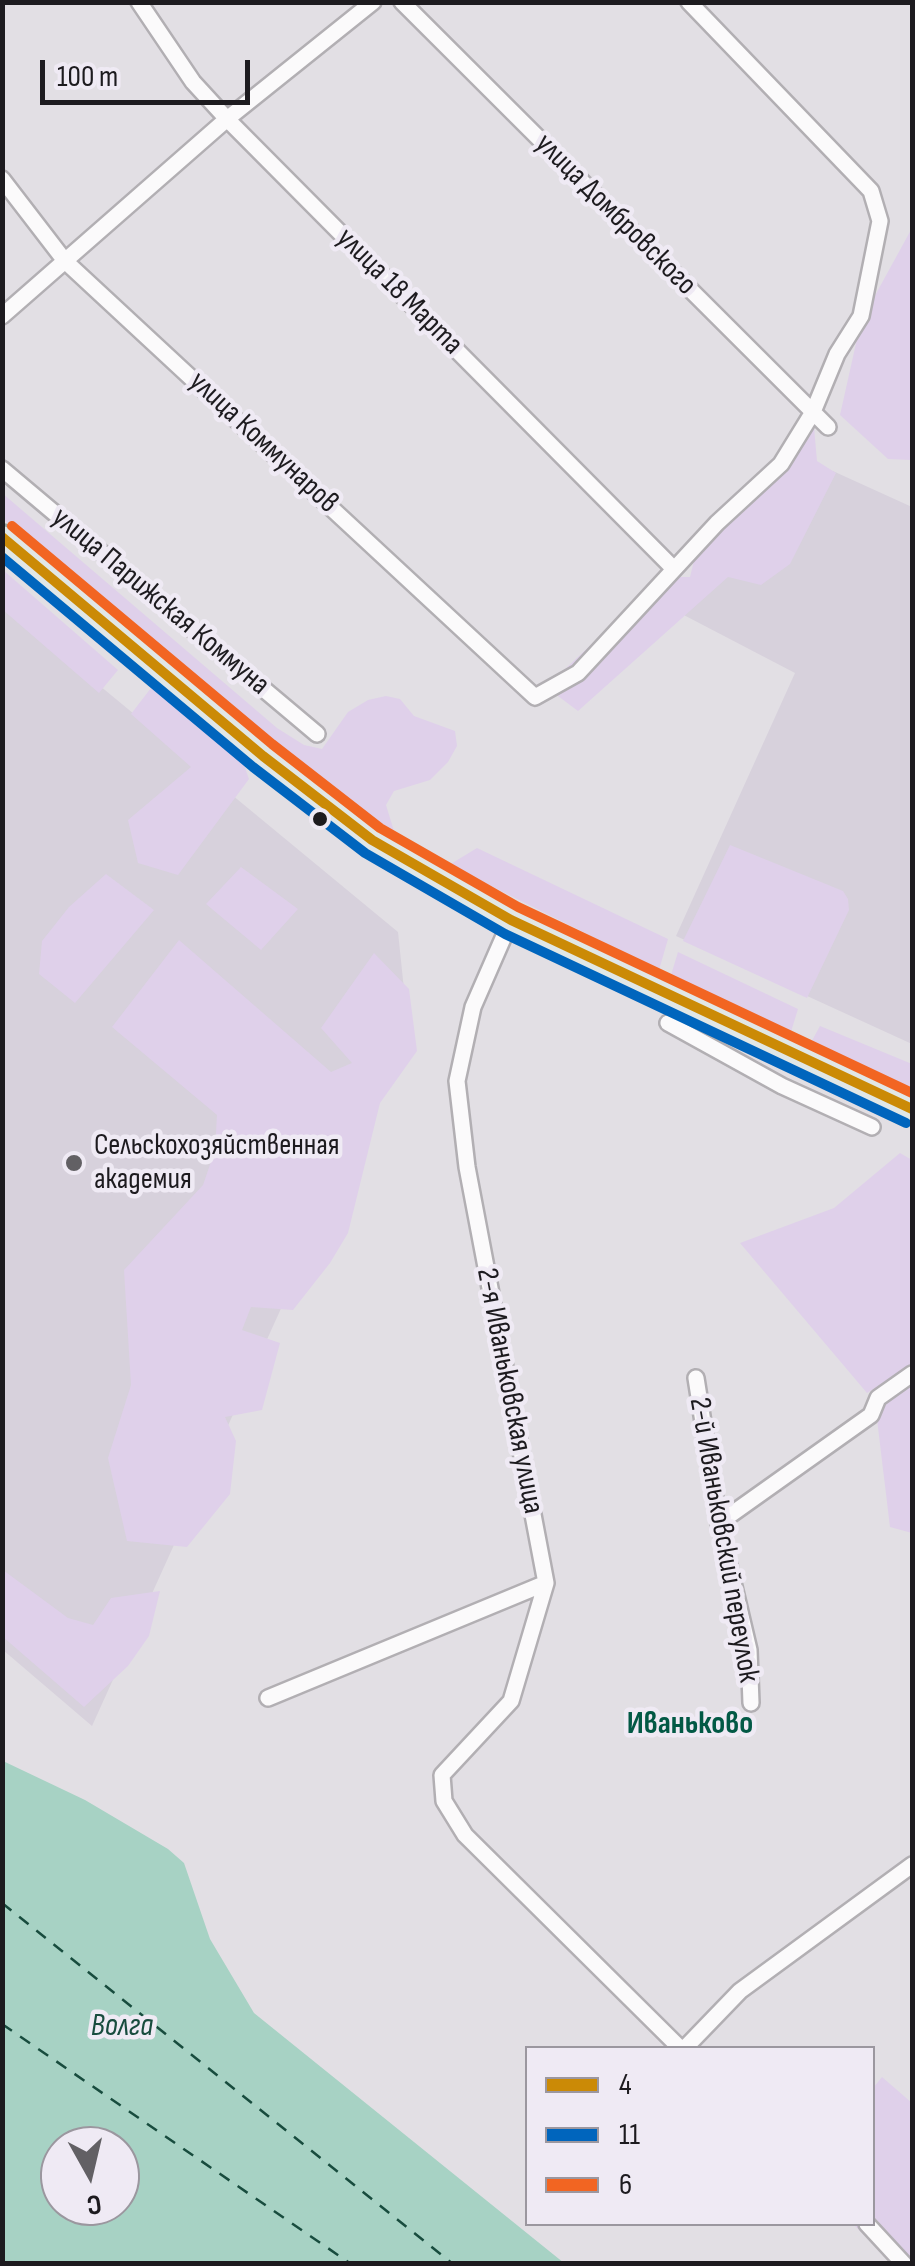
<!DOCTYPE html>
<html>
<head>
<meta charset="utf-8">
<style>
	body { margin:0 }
	#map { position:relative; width:915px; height:2266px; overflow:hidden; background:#e2dfe4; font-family:"Sofia Sans Condensed",sans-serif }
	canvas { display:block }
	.frame { position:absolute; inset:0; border:5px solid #1d1b1f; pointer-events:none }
	.legend { position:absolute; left:525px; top:2046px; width:350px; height:180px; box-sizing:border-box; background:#efeaf4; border:2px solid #9b979f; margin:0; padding:12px 18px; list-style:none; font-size:30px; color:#1d1b1f }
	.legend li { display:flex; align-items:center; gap:20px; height:50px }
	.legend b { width:50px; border:2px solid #9b979f }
	.north { position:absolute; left:40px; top:2126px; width:100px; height:100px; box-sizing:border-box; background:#efeaf4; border:2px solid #9b979f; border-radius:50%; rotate:172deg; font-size:28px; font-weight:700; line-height:40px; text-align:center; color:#1d1b1f }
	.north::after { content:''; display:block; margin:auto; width:35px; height:45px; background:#626064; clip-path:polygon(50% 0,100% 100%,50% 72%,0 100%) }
	.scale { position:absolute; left:40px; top:60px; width:210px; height:45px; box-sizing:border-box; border:5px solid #1d1b1f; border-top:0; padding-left:12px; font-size:30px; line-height:35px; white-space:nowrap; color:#1d1b1f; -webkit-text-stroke:8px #efeaf4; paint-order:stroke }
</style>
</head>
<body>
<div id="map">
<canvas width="915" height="2266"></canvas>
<div class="frame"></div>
<ul class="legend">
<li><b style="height:12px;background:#cb8a06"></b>4</li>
<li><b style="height:12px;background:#0065bd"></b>11</li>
<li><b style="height:12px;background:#f26522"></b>6</li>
</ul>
<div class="north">С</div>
<div class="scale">100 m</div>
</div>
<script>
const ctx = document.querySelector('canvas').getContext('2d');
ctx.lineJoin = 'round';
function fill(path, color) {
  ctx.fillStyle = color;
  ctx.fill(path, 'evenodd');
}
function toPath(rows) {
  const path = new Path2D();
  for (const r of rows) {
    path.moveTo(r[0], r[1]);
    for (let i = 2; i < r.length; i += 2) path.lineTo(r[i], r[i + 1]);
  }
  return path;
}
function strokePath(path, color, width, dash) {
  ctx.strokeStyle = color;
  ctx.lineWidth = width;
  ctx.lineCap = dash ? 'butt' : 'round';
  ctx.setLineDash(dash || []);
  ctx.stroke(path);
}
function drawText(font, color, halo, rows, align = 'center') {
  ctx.font = font + ' "Sofia Sans Condensed",sans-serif';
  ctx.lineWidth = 9;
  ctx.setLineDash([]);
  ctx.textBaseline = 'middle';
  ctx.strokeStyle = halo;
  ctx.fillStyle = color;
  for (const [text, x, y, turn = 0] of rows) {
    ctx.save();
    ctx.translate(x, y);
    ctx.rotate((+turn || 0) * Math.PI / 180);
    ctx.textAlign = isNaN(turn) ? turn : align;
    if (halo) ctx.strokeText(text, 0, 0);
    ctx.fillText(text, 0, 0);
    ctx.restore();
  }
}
fill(toPath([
	[813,462,912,507,912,1044,676,936,795,673,678,612],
	[2,605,398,932,408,1028,92,1726,3,1650]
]), '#d7d1dc');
fill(toPath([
	[912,228,912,460,888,459,840,415,861,321],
	[814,427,817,461,836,473,790,564,761,585,728,577,578,711,546,687,663,577,690,577,697,548,781,464,784,441,799,428],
	[2,493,277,728,304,745,322,749,348,712,368,700,386,696,400,699,414,716,455,731,457,746,448,762,430,780,394,791,386,805,394,831,392,839,374,832,286,764,3,519],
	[3,570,118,670,99,693,3,610],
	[151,688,243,762,249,779,178,875,138,863,128,820,191,767,131,714],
	[730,845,843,891,848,899,849,910,807,998,683,941],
	[477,848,668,939,659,970,449,865],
	[241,867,298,909,261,950,206,904],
	[106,874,154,910,75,1003,39,974,42,941,69,907],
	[179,940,331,1072,352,1063,321,1028,374,953,409,989,417,1051,380,1103,348,1233,330,1263,293,1310,251,1307,242,1330,280,1343,262,1410,225,1417,236,1441,230,1494,187,1547,127,1541,108,1458,131,1385,124,1270,203,1185,215,1150,217,1115,112,1027],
	[678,952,798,1009,790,1035,671,975],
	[820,1026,912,1064,912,1094,808,1048],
	[900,1153,912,1160,912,1365,867,1393,740,1243,834,1208],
	[912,1385,912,1533,890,1527,876,1411],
	[3,1570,68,1618,93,1625,111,1598,160,1591,149,1636,128,1666,84,1707,3,1637],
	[882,2077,912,2103,912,2262,909,2258,904,2263,892,2263,853,2224,872,2224,873,2088]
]), '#dfd0ea');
fill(toPath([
	[3,1761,85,1800,168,1849,184,1863,210,1939,254,2013,564,2263,3,2263],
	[60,2146,120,2146,120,2206,60,2206]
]), '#a7d2c4');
strokePath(toPath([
	[2,1903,453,2264],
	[2,2024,351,2264]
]), '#184c3e', 2.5, [12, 10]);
const minor = toPath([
	[139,2,193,82,227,119,674,569],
	[402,2,828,427],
	[2,179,65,261,535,697,578,673,717,523,781,464,813,412,837,354,861,316,880,221,871,191,689,2],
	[2,316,227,119,373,2],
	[2,469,317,734],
	[511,920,473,1007,457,1081,467,1167,546,1583,511,1701,442,1775,444,1801,465,1835,680,2048],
	[668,1023,782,1086,872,1127],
	[696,1378,719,1523,749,1650,751,1703],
	[719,1523,871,1415,878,1398,912,1374],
	[268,1698,546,1583],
	[685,2048,740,1991,912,1865],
	[867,2224,904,2264]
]);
const primary = toPath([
	[2,537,263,756,372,840,511,920,912,1109]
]);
strokePath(minor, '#b2afb3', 20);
strokePath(primary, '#99a3a2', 28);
strokePath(minor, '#fbfafb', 15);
strokePath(primary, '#e1e7e6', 22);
strokePath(toPath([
	[2,537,263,756,372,840,511,920,912,1109]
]), '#cb8a06', 10);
strokePath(toPath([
	[2,557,253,767,365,853,505,934,906,1123]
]), '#0065bd', 10);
strokePath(toPath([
	[12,526,272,744,380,828,518,907,912,1093]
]), '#f26522', 10);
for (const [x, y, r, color] of [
	[320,819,9,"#1d1b1f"],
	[74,1163,10,"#626064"]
]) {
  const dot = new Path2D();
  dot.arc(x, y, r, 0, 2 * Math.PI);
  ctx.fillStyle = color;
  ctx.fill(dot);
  strokePath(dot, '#efeaf4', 4);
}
drawText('30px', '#1d1b1f', '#efeaf4', [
	["улица Домбровского",615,215,45],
	["улица 18 Марта",399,292,45],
	["улица Коммунаров",263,443,43],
	["улица Парижская Коммуна",160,602,40],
	["2-я Иваньковская улица",509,1391,79],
	["2-й Иваньковский переулок",723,1540,80]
]);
drawText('30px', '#1d1b1f', '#efeaf4', [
	["Сельскохозяйственная",94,1146],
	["академия",94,1180]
], 'left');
drawText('bold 32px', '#025945', '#efeaf4', [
	["Иваньково",690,1725]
]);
drawText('italic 32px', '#184c3e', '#efeaf4', [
	["Волга",122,2027]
]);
</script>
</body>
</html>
